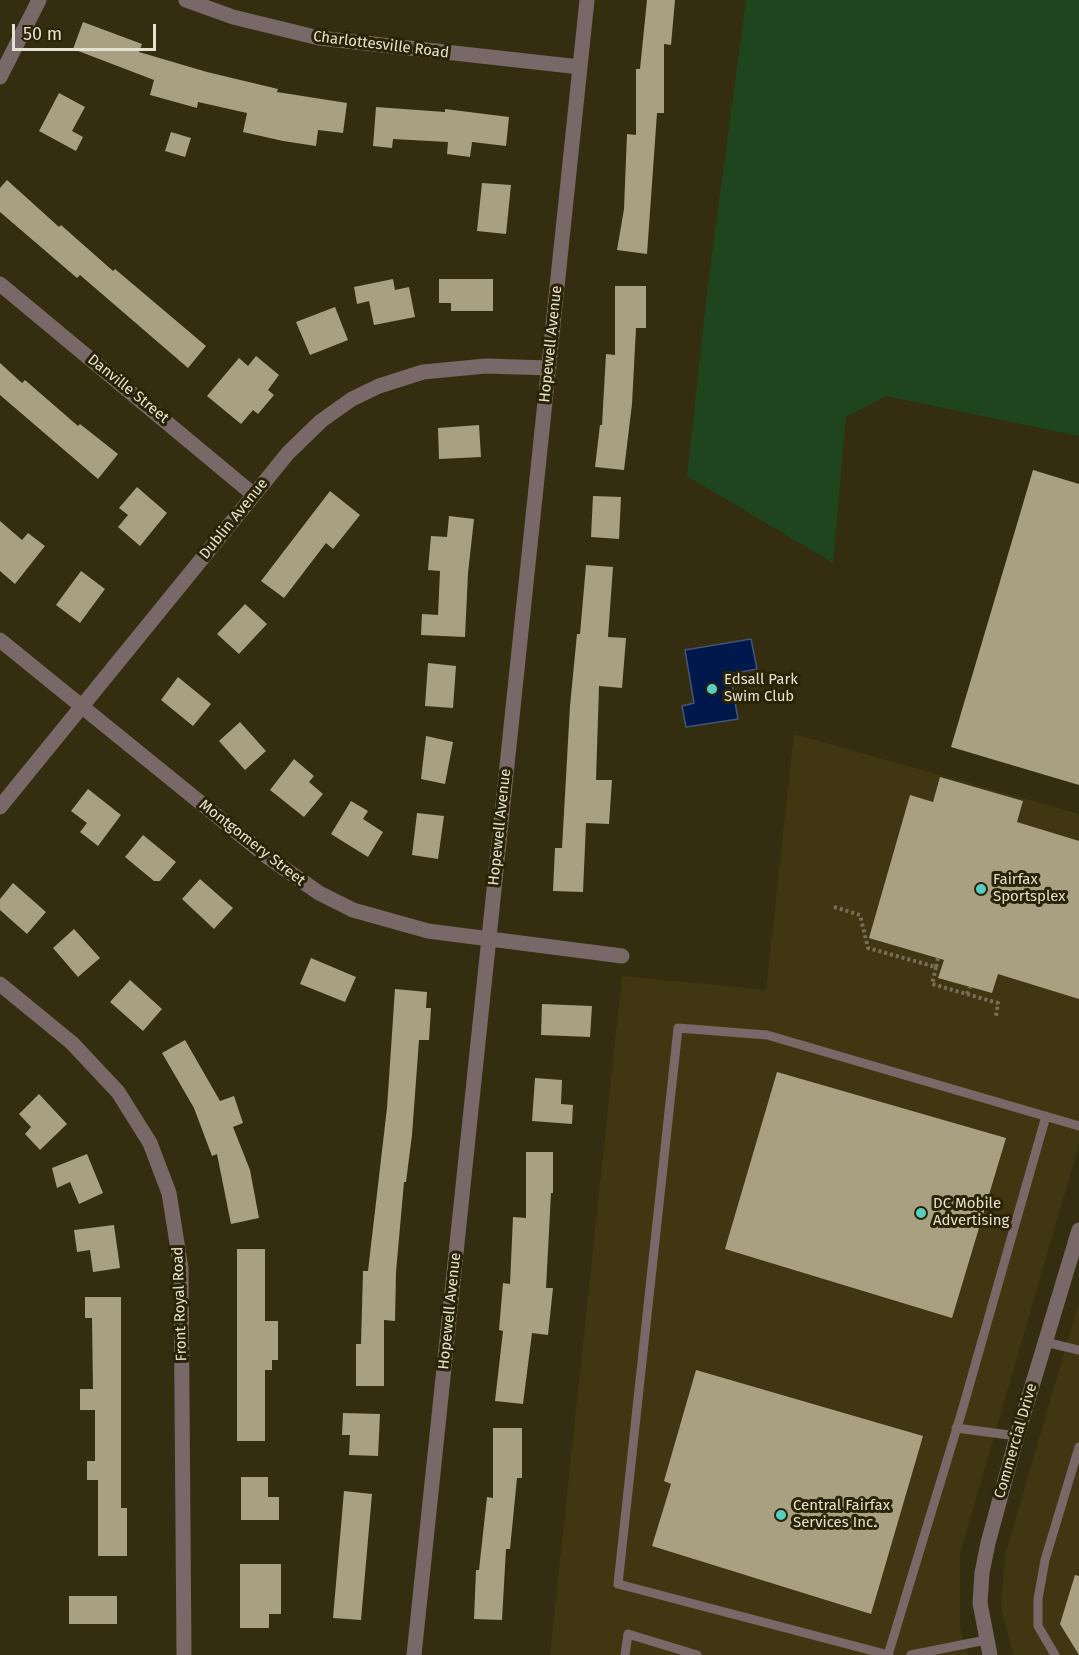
<!DOCTYPE html>
<html>
<head>
<meta charset="utf-8">
<style>
	body { margin:0 }
	#map { position:relative; width:1079px; height:1655px; overflow:hidden; background:#342d10; font-family:"Fira Sans",sans-serif }
	canvas { display:block }
	.scale { position:absolute; left:12px; top:24px; width:144px; height:27px; box-sizing:border-box; border:3px solid #e5e1d0; border-top:0; padding-left:8px; font-size:18px; line-height:21px; white-space:nowrap; color:#e5e1d0; -webkit-text-stroke:4px #2a2306; paint-order:stroke }
</style>
</head>
<body>
<div id="map">
<canvas width="1079" height="1655"></canvas>
<div class="scale">50 m</div>
</div>
<script>
const ctx = document.querySelector('canvas').getContext('2d');
ctx.lineJoin = 'round';
function fill(path, color) {
  ctx.fillStyle = color;
  ctx.fill(path, 'evenodd');
}
function toPath(rows) {
  const path = new Path2D();
  for (const r of rows) {
    path.moveTo(r[0], r[1]);
    for (let i = 2; i < r.length; i += 2) path.lineTo(r[i], r[i + 1]);
  }
  return path;
}
function strokePath(path, color, width, dash) {
  ctx.strokeStyle = color;
  ctx.lineWidth = width;
  ctx.lineCap = dash ? 'butt' : 'round';
  ctx.setLineDash(dash || []);
  ctx.stroke(path);
}
function drawText(font, color, halo, rows, align = 'center') {
  ctx.font = font + ' "Fira Sans",sans-serif';
  ctx.lineWidth = 6;
  ctx.setLineDash([]);
  ctx.textBaseline = 'middle';
  ctx.strokeStyle = halo;
  ctx.fillStyle = color;
  for (const [text, x, y, turn = 0] of rows) {
    ctx.save();
    ctx.translate(x, y);
    ctx.rotate((+turn || 0) * Math.PI / 180);
    ctx.textAlign = isNaN(turn) ? turn : align;
    if (halo) ctx.strokeText(text, 0, 0);
    ctx.fillText(text, 0, 0);
    ctx.restore();
  }
}
fill(toPath([
	[794,734,1079,814,1079,1144,960,1554,960,1628,968,1655,550,1655,622,976,766,990],
	[1079,1302,1079,1655,1013,1655,1001,1608,1005,1555]
]), '#403712');
fill(toPath([
	[746,0,1079,0,1079,436,886,396,846,417,833,563,687,476,708,284]
]), '#1f451e');
const water = toPath([
	[751,639,757,669,730,674,738,719,686,727,682,706,694,703,685,650,751,639]
]);
fill(water, '#00184b');
strokePath(water, '#455473', 1.5);
fill(toPath([
	[647,0,675,0,671,45,664,44,664,113,657,113,647,254,617,250,624,209,627,134,636,135,636,69,640,69],
	[83,22,142,44,139,52,207,72,278,89,277,92,347,103,343,133,318,130,316,146,283,141,243,132,247,113,198,102,197,108,150,95,154,80,73,49],
	[59,93,85,107,72,131,83,137,76,151,39,131],
	[376,107,445,112,445,109,509,117,506,146,472,142,470,157,447,154,448,142,393,139,392,148,373,146],
	[171,132,191,138,185,157,165,151],
	[7,180,59,227,61,225,113,271,115,269,206,346,188,368,80,275,77,278,0,212,0,188],
	[482,183,511,185,506,234,477,231],
	[393,279,395,290,409,287,415,317,374,325,369,301,357,304,354,287],
	[439,279,493,279,493,311,451,311,451,303,439,303],
	[615,286,646,286,646,328,636,328,632,404,624,470,595,467,600,425,602,425,606,354,615,355],
	[335,307,348,340,310,355,296,322],
	[256,356,279,375,268,390,274,395,258,414,253,410,241,424,207,396,239,358,248,366],
	[0,363,22,383,25,380,78,426,80,424,118,454,98,479,0,395],
	[479,425,481,457,439,459,438,428],
	[1033,470,1079,484,1079,785,951,747],
	[137,487,167,513,140,546,118,527,128,515,119,508],
	[330,491,360,515,333,549,326,543,284,598,261,581],
	[593,496,621,497,619,539,591,537],
	[449,516,474,519,468,573,465,637,421,635,422,614,438,615,440,571,428,570,431,536,447,537],
	[0,521,22,540,28,533,45,546,15,584,0,571],
	[586,565,613,567,608,637,626,638,622,688,599,686,596,780,612,780,609,824,586,823,583,892,553,891,555,848,562,848,570,706,577,634,580,634],
	[81,571,105,589,80,623,56,605],
	[245,604,267,624,239,654,217,634],
	[428,663,456,666,453,708,425,706],
	[178,677,211,704,193,726,161,700],
	[240,722,266,751,245,770,219,741],
	[426,736,453,742,445,784,421,779],
	[294,759,314,776,309,782,323,794,304,817,270,790],
	[940,777,1023,801,1017,822,1079,841,1079,999,998,974,992,993,938,978,944,960,869,938,910,795,933,802],
	[88,789,121,815,98,846,80,832,87,823,71,811],
	[351,801,368,811,363,819,383,832,368,857,331,834],
	[417,813,444,816,438,859,412,855],
	[143,835,176,862,160,881,154,881,125,857],
	[200,879,233,908,214,929,182,899],
	[13,883,46,912,27,934,0,910,0,899],
	[74,929,100,958,78,977,53,948],
	[311,958,356,977,345,1002,300,984],
	[130,980,162,1009,143,1031,110,1002],
	[395,989,427,992,426,1008,431,1008,429,1040,419,1040,412,1135,406,1182,404,1182,396,1272,395,1321,384,1320,384,1386,356,1386,356,1344,361,1344,363,1271,368,1271,387,1108],
	[542,1004,592,1006,590,1037,541,1035],
	[185,1040,220,1101,234,1096,243,1123,233,1127,250,1170,259,1218,231,1224,217,1154,212,1156,194,1108,162,1053],
	[777,1072,1006,1138,952,1318,725,1249],
	[535,1078,562,1080,561,1104,573,1105,572,1124,532,1121],
	[39,1094,67,1124,40,1150,25,1134,31,1127,19,1114],
	[526,1152,553,1152,553,1193,551,1193,546,1288,553,1288,548,1335,532,1333,523,1404,495,1401,503,1331,499,1330,503,1283,510,1284,513,1217,526,1218],
	[87,1154,103,1193,79,1204,70,1182,57,1188,52,1168],
	[114,1225,120,1268,93,1272,90,1250,77,1252,74,1230],
	[237,1249,265,1249,265,1321,278,1321,278,1360,272,1360,272,1370,265,1370,265,1441,237,1441],
	[85,1297,121,1297,121,1508,127,1508,127,1556,98,1556,98,1480,87,1480,87,1461,95,1461,95,1410,80,1410,80,1389,93,1389,92,1318,85,1318],
	[696,1370,923,1436,871,1614,652,1546,671,1484,664,1481],
	[343,1413,380,1414,378,1456,349,1455,350,1435,342,1435],
	[493,1428,522,1428,522,1478,517,1478,510,1549,506,1549,502,1620,474,1619,476,1570,479,1570,487,1497,493,1498],
	[241,1477,268,1477,268,1497,279,1497,279,1520,241,1520],
	[344,1491,372,1494,361,1620,333,1618],
	[240,1564,281,1564,281,1614,269,1614,269,1628,240,1628],
	[1075,1575,1079,1576,1079,1655,1060,1624],
	[69,1596,117,1596,117,1624,69,1624]
]), '#a9a081');
strokePath(toPath([
	[834,907,860,915,868,948,936,967,938,958],
	[936,967,932,984,998,1003,996,1016],
	[967,994,970,987]
]), '#767057', 4, [3, 3]);
strokePath(toPath([
	[1045,1342,1079,1350],
	[956,1428,1017,1436],
	[625,1655,628,1634,697,1655],
	[888,1655,962,1411,1046,1116],
	[889,1655,618,1584,678,1028,767,1035,1079,1126],
	[911,1655,986,1640],
	[1055,1655,1038,1626,1038,1599,1045,1560,1079,1447]
]), '#786867', 9);
strokePath(toPath([
	[186,0,233,17,319,38,580,67],
	[0,77,39,0],
	[0,284,254,495],
	[0,640,265,855,319,893,353,910,428,931,622,956],
	[0,807,288,453,321,421,352,399,379,386,423,372,486,366,549,368],
	[0,984,72,1043,118,1092,150,1143,169,1193,181,1268,184,1655],
	[414,1655,587,0],
	[990,1655,980,1603,982,1573,988,1543,1017,1436,1079,1230]
]), '#786867', 15);
for (const [x, y, r, color] of [
	[712,689,6,"#56cec3"],
	[981,889,6,"#56cec3"],
	[921,1213,6,"#56cec3"],
	[781,1515,6,"#56cec3"]
]) {
  const dot = new Path2D();
  dot.arc(x, y, r, 0, 2 * Math.PI);
  ctx.fillStyle = color;
  ctx.fill(dot);
  strokePath(dot, '#2a2306', 2);
}
drawText('15px', '#e5e1d0', '#2a2306', [
	["Charlottesville Road",381,45,7],
	["Hopewell Avenue",551,344,-84],
	["Danville Street",128,389,39],
	["Dublin Avenue",234,519,-51],
	["Hopewell Avenue",500,827,-84],
	["Montgomery Street",252,843,38],
	["Front Royal Road",180,1304,-92],
	["Hopewell Avenue",450,1311,-84],
	["Commercial Drive",1016,1441,-74]
]);
drawText('15px', '#e5e1d0', '#2a2306', [
	["Edsall Park",724,680],
	["Swim Club",724,697],
	["Fairfax",993,880],
	["Sportsplex",993,897],
	["DC Mobile",933,1204],
	["Advertising",933,1221],
	["Central Fairfax",793,1506],
	["Services Inc.",793,1523]
], 'left');
</script>
</body>
</html>
